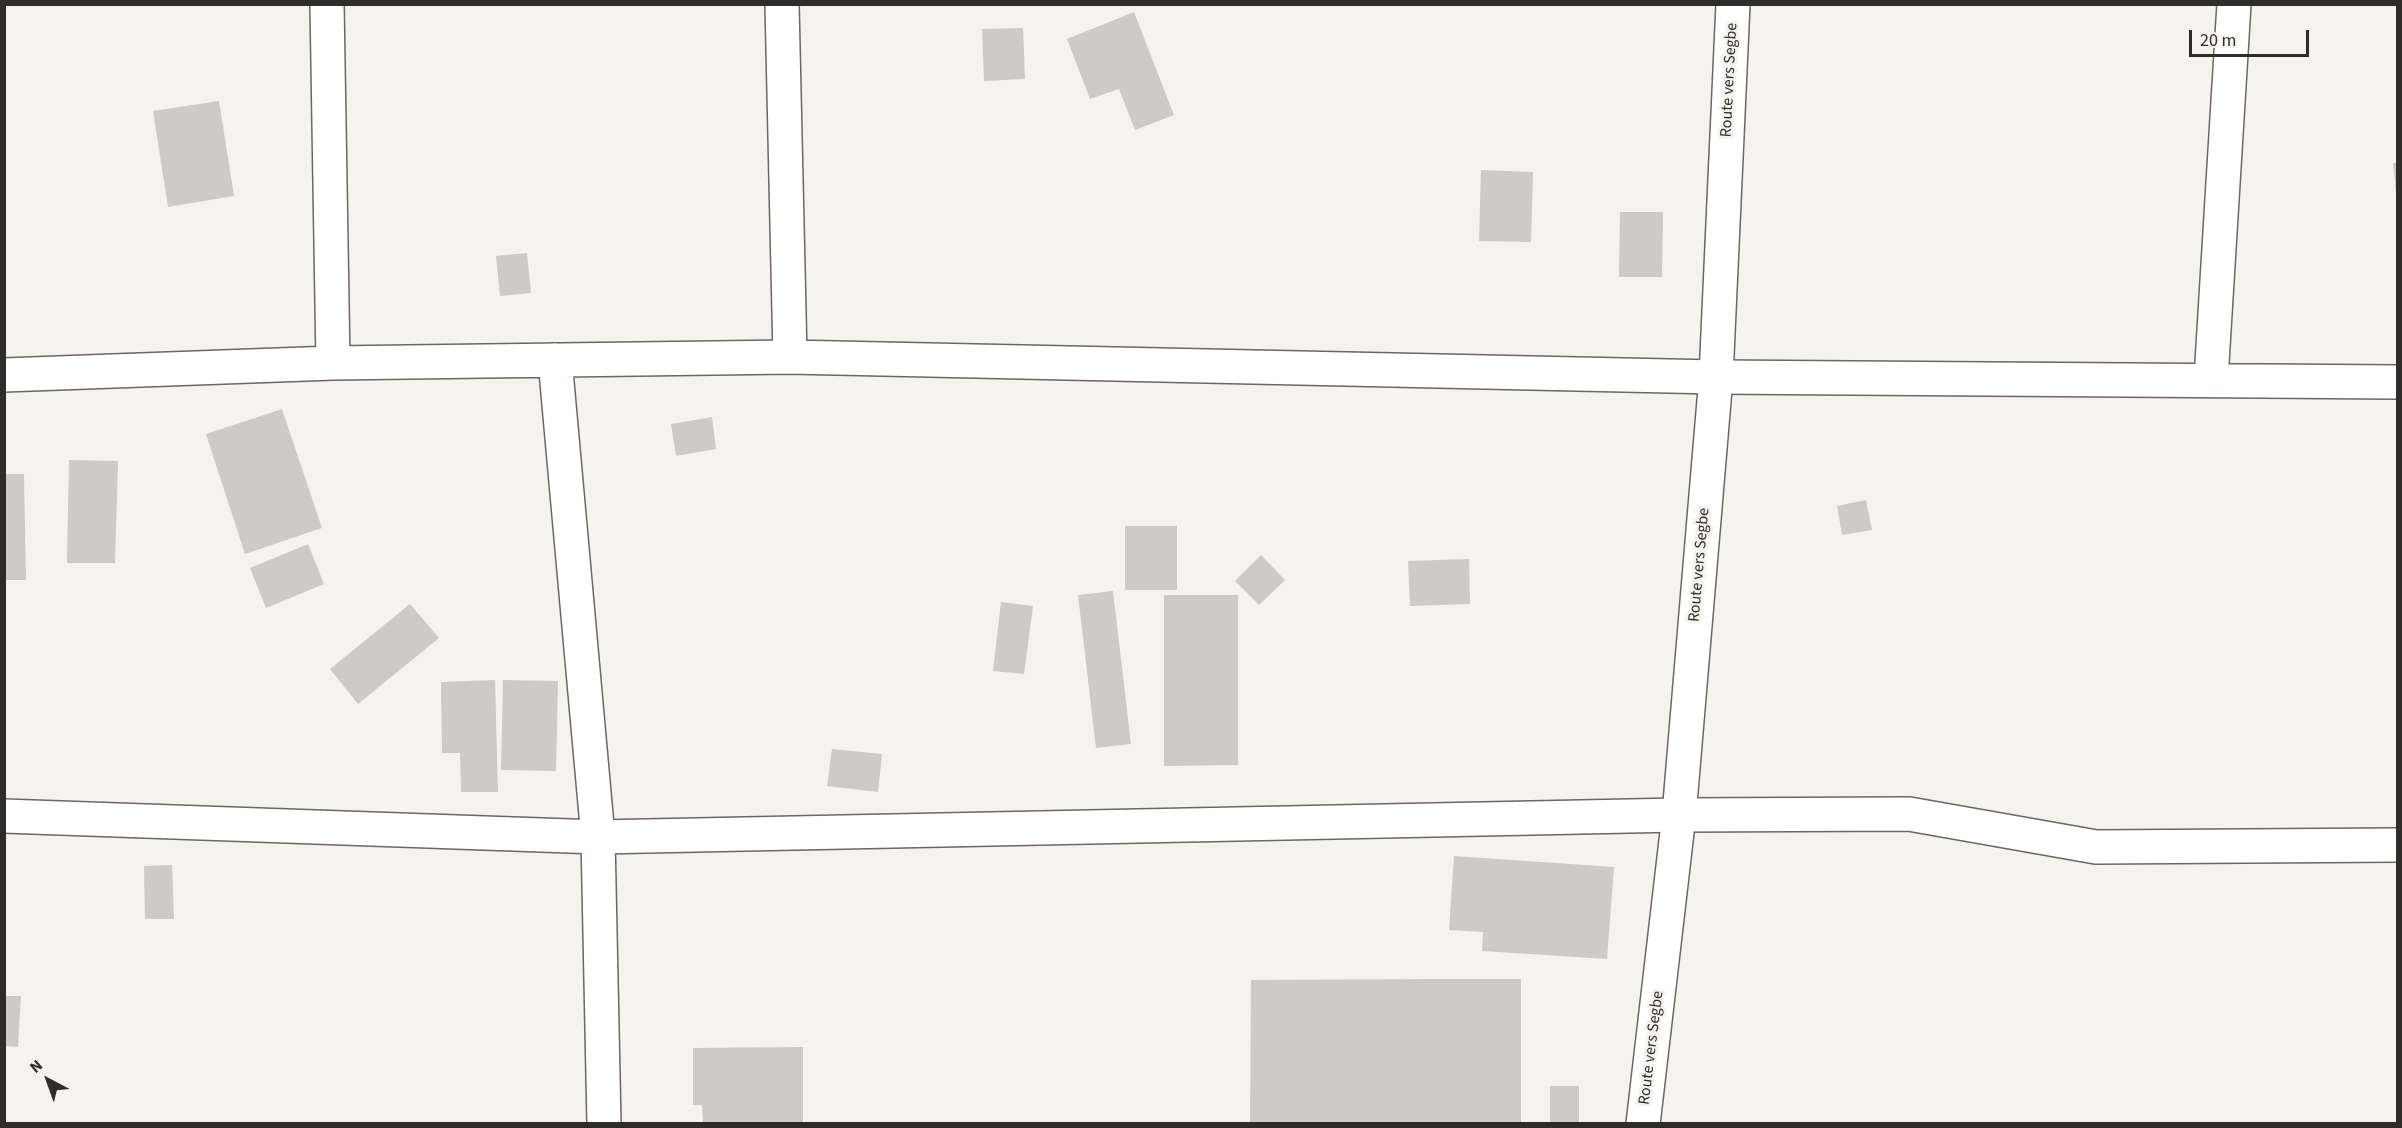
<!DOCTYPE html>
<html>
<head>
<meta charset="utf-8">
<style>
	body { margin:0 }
	#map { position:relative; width:2402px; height:1128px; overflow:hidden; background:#f6f2ec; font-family:"Source Sans 3",sans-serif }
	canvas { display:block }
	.frame { position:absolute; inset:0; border:6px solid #2e2d2a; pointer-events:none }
	.north { position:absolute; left:18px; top:1050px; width:60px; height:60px; -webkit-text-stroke:4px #f6f2ec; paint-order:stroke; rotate:319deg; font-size:16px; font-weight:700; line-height:24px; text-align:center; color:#2e2d2a }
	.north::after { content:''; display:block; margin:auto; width:21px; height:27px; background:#2e2d2a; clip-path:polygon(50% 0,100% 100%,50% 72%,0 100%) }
	.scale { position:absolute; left:2189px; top:30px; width:120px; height:27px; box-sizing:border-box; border:3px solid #2e2d2a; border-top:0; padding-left:8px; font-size:18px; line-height:21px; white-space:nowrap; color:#2e2d2a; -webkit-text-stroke:4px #f6f2ec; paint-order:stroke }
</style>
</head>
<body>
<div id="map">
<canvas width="2402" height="1128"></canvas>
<div class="frame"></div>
<div class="north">N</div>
<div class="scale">20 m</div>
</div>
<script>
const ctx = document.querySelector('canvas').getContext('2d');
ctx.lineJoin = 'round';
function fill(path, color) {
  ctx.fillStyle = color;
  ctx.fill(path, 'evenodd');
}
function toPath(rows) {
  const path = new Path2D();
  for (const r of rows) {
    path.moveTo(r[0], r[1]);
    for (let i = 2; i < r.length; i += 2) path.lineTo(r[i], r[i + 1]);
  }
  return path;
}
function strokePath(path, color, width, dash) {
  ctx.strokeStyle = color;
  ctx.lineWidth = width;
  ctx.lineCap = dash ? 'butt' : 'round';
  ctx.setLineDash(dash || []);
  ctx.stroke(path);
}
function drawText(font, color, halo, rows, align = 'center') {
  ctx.font = font + ' "Source Sans 3",sans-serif';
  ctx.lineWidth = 6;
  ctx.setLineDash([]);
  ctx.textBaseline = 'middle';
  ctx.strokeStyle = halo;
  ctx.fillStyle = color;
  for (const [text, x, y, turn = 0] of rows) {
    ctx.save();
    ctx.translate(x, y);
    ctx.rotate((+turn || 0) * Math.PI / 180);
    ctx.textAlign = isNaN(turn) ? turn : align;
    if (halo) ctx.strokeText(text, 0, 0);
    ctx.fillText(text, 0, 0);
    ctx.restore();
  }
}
fill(toPath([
	[1134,12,1174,115,1135,130,1119,89,1090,99,1067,39],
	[1023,28,1025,79,984,81,982,29],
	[219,101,234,196,168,207,153,111],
	[2393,163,2398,163,2398,192,2396,192],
	[1481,170,1533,172,1531,242,1479,241],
	[1620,212,1663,212,1662,277,1619,277],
	[527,253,531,293,500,296,496,256],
	[282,409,322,528,245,554,206,434],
	[712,417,716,449,676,456,671,424],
	[69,460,118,461,115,563,67,563],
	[4,474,24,474,26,580,4,580],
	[1866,500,1872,530,1842,535,1837,506],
	[1125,526,1177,526,1177,590,1125,590],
	[308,544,324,584,266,608,250,568],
	[1261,555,1285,580,1259,605,1235,581],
	[1469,559,1470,604,1410,606,1408,561],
	[1113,591,1131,744,1096,748,1078,595],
	[1164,595,1238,595,1238,765,1164,766],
	[1001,602,1033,606,1024,674,993,671],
	[410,604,439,638,358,704,330,669],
	[495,680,498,792,461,792,460,753,442,753,441,682],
	[503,680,558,681,556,771,501,770],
	[832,749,882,754,878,792,827,786],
	[1454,856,1614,867,1607,959,1482,951,1483,932,1449,930],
	[172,865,174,919,145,919,144,866],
	[1431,979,1521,979,1521,1124,1250,1124,1251,980],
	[4,996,21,996,18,1047,4,1046],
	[803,1047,803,1124,703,1124,702,1105,693,1105,693,1048],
	[1550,1086,1579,1086,1579,1124,1550,1124]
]), '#d0cac6');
const minor = toPath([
	[327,4,333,363],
	[782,4,790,357],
	[555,360,598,837,604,1124],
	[4,375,333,363,790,357,1716,377,2398,382],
	[2211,379,2234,4],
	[4,816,598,837,1679,815,1909,814,2096,847,2398,845]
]);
const major = toPath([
	[1643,1124,1679,815,1716,377,1733,4]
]);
strokePath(minor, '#6b6762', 36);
strokePath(major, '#6b6762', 36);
strokePath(minor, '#fff', 33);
strokePath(major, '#fff', 33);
drawText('16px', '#2e2d2a', '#f6f2ec', [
	["Route vers Segbe",1730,80,-87],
	["Route vers Segbe",1700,565,-85],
	["Route vers Segbe",1652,1048,-83]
]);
</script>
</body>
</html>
